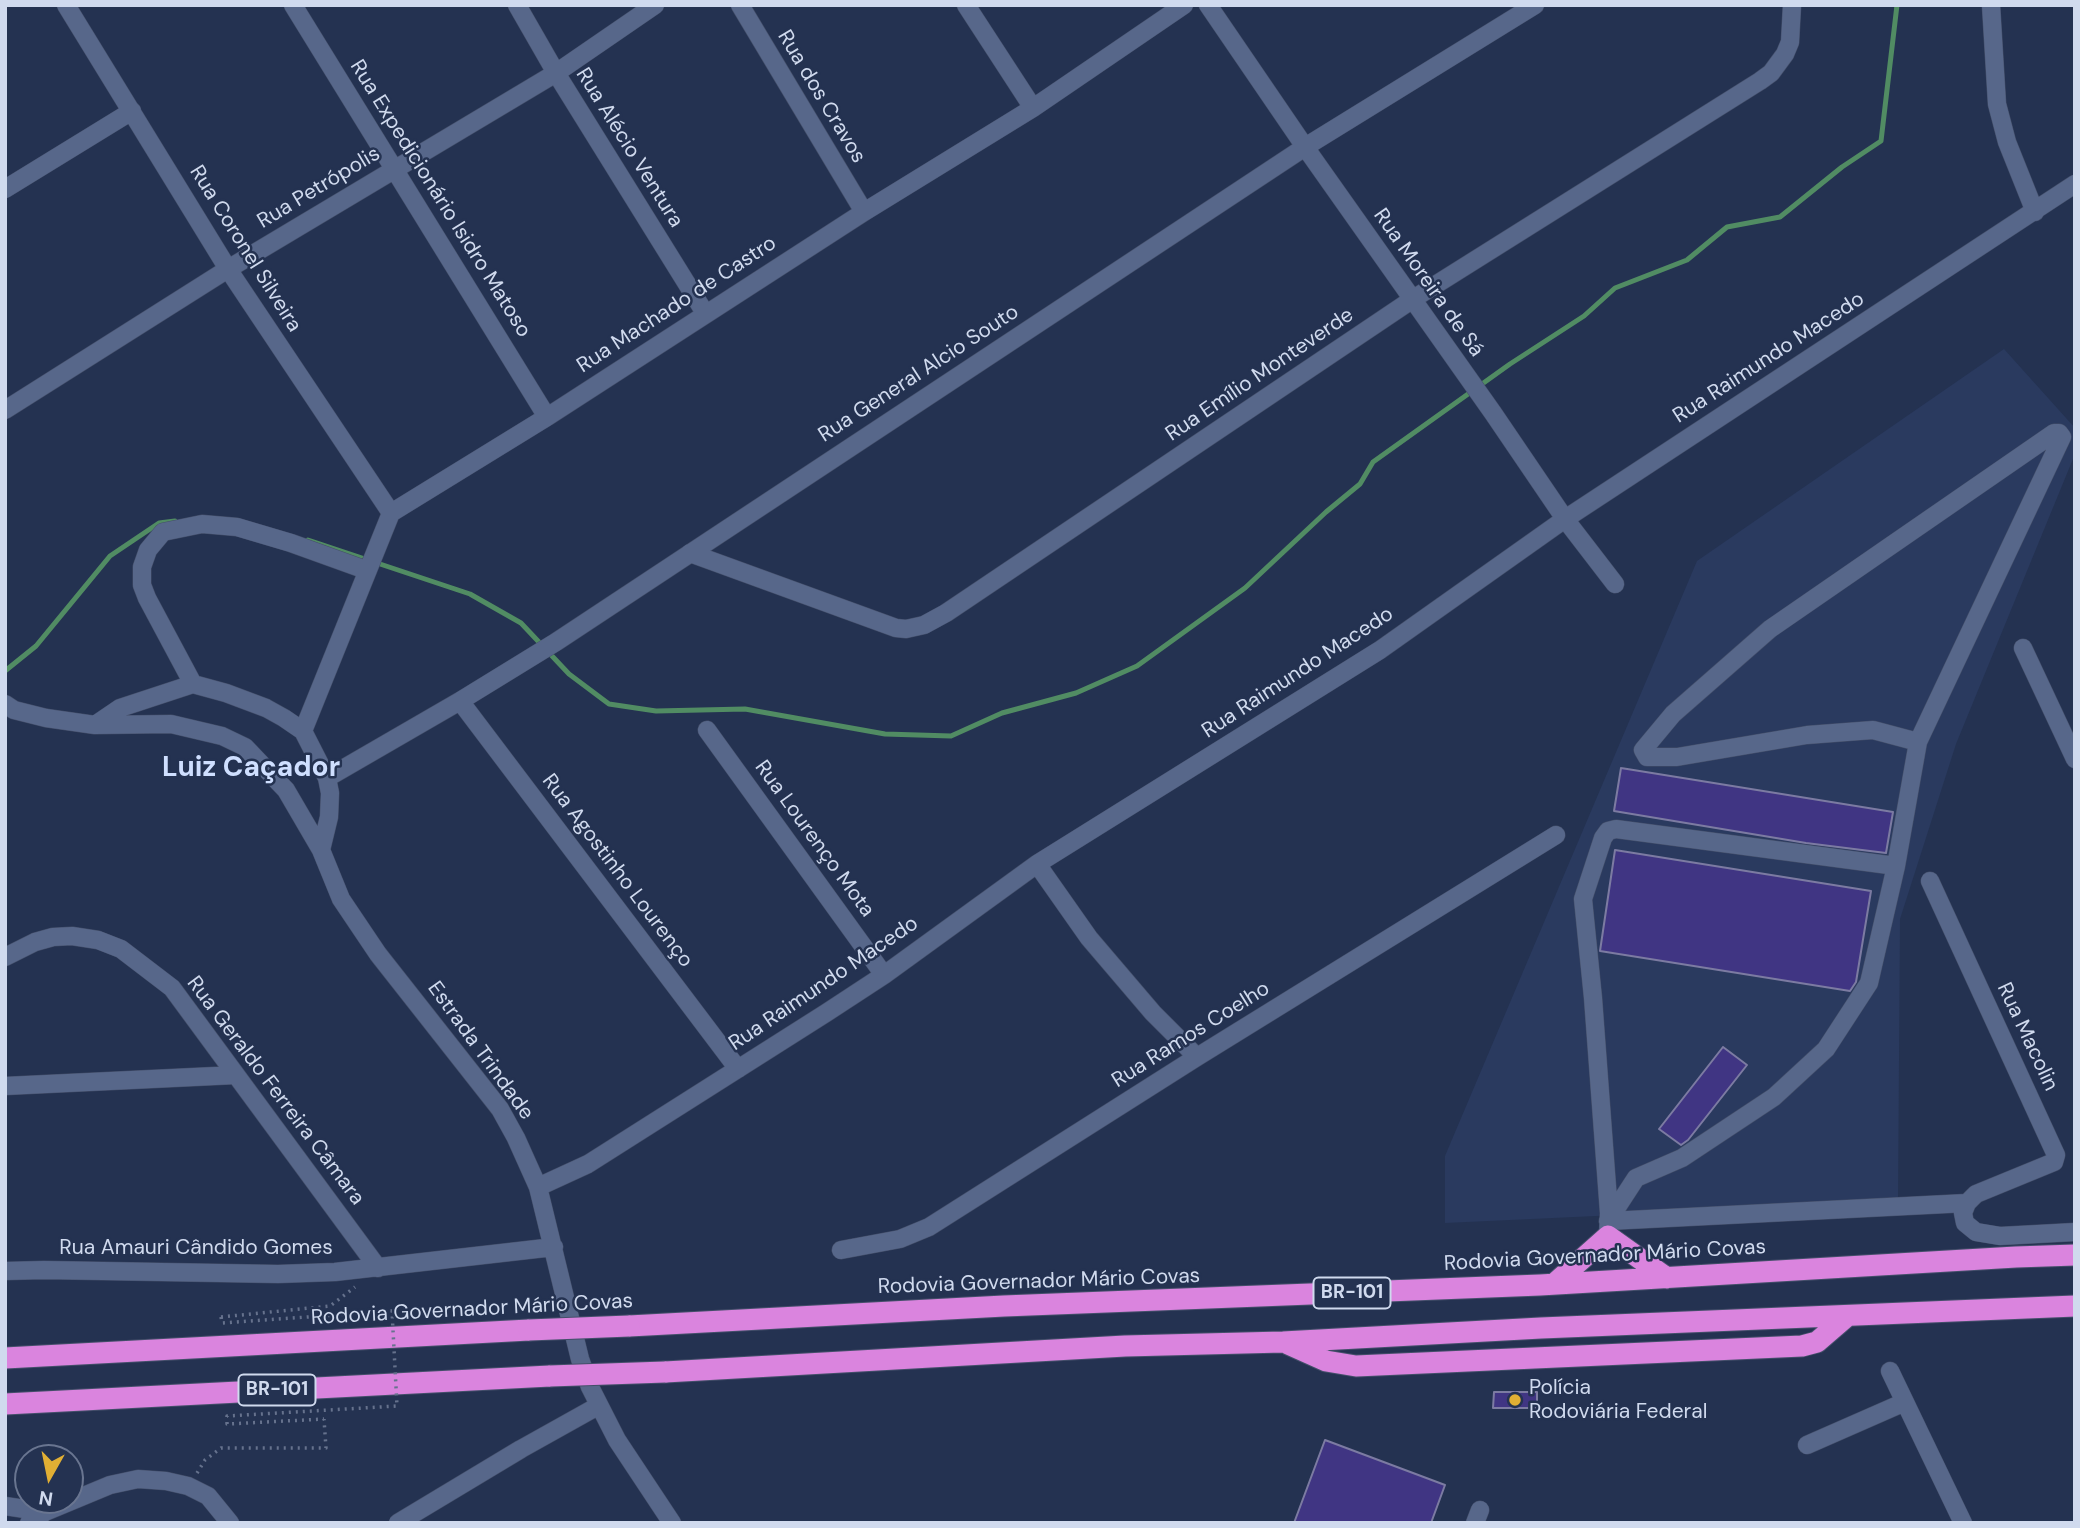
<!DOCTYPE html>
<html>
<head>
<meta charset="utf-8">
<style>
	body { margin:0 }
	#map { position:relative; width:2080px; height:1528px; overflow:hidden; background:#243251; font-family:"DM Sans",sans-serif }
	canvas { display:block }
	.frame { position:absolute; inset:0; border:7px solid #d0daee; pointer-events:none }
	.north { position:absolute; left:14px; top:1444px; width:70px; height:70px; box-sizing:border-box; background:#243251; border:2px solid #697590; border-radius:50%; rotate:189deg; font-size:19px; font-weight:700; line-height:28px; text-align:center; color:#d0daee }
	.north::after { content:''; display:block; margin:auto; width:24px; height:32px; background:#e1af34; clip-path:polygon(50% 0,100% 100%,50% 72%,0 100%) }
</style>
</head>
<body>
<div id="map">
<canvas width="2080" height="1528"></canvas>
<div class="frame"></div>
<div class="north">N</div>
</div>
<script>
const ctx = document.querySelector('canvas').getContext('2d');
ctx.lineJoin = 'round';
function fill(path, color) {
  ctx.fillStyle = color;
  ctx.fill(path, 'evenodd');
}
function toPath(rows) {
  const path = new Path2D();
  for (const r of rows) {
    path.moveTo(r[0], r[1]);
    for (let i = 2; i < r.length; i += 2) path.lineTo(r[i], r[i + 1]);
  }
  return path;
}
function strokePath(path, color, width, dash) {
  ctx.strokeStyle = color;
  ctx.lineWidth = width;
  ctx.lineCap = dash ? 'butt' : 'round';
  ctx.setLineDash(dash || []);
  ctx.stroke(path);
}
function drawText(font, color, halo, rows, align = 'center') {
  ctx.font = font + ' "DM Sans",sans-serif';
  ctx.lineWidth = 5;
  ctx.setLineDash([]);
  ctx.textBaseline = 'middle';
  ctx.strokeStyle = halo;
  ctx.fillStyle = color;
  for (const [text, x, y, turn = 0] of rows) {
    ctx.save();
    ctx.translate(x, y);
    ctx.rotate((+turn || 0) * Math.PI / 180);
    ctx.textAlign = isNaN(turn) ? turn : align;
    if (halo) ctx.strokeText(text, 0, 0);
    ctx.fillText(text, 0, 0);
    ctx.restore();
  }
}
fill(toPath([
	[2004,349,2075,428,2075,454,1956,744,1900,919,1898,1202,1445,1223,1445,1156,1697,561]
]), '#2a3a5f');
strokePath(toPath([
	[308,540,470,594,521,623,569,674,609,704,656,711,745,709,885,734,951,736,1002,713,1076,693,1137,666,1245,588,1326,512,1360,484,1373,462,1510,364,1584,316,1615,288,1687,260,1727,227,1780,217,1842,167,1881,141,1897,5],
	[5,671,36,646,110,556,159,523,175,521]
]), '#518c63', 5);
const building = toPath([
	[1621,768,1893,812,1886,853,1806,843,1614,811,1621,768],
	[1615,850,1871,891,1856,982,1850,991,1600,951,1615,850],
	[1723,1047,1747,1065,1688,1140,1681,1145,1659,1129,1723,1047],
	[1494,1392,1537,1392,1537,1408,1493,1408,1494,1392],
	[1325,1440,1445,1485,1431,1523,1294,1523,1325,1440]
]);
fill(building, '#403583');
strokePath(building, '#7c7ba2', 2);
const minor = toPath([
	[66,5,228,269,391,513],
	[293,5,547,417],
	[517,5,556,73,705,313],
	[740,5,864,212],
	[966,5,1033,108],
	[1208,5,1305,147,1493,413,1565,519,1615,584],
	[1991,5,1997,104,2007,142,2035,212],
	[5,189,132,111],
	[5,410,228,269,556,73,655,5],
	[690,553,896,628,906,629,924,625,946,613,1413,299,1760,81,1771,73,1785,54,1790,42,1792,5],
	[2023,648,2075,759],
	[193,684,147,598,142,585,142,567,148,550,163,532,202,524,237,527,291,543,366,570],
	[460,701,738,1069],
	[5,704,14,710,46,718,95,725,171,724,222,736,245,747,286,790,321,850,341,899,378,954,500,1109,516,1138,538,1187,580,1359,590,1387,617,1440,672,1523],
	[95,725,120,708,193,684,226,693,266,708,284,718,303,731,327,778,330,793,329,817,321,850],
	[707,730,884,975],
	[303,731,391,513,547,417,864,212,1033,108,1184,5],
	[327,778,460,701,556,642,1305,147,1535,5],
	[1037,864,1089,938,1153,1013,1197,1057],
	[1930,881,2056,1155,2054,1162,1976,1194,1967,1203,1963,1213,1965,1223,1976,1232,2000,1236,2075,1232],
	[5,957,35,942,53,937,72,936,98,940,121,949,172,988,378,1268],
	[5,1086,236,1075],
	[538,1187,588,1164,826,1013,884,975,1037,864,1380,650,1565,519,2075,184],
	[1608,1221,1636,1178,1682,1158,1774,1097,1826,1049,1869,983,1896,866],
	[1608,1221,1967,1203],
	[1608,1236,1609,1213,1593,998,1583,899,1603,838,1608,831,1616,829,1896,866,1918,742,2062,437,2059,433,2054,433,1770,629,1673,714,1643,750,1647,757,1677,757,1807,735,1873,730,1918,742],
	[841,1250,900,1239,929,1227,1197,1057,1556,835],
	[5,1271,44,1270,278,1274,335,1272,554,1247],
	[1890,1371,1963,1523],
	[1807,1445,1905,1402],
	[5,1506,45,1512],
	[29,1523,45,1512,110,1485,138,1479,166,1481,188,1486,208,1496,230,1523],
	[398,1523,521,1449,598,1406],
	[1475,1523,1480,1510]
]);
const highway = toPath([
	[1554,1284,1608,1236,1667,1278],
	[629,1326,1004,1306,1540,1285,2016,1257,2075,1255],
	[1288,1344,1326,1361,1356,1366,1802,1346,1817,1342,1846,1317],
	[5,1358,529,1330],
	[665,1372,1125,1346,1283,1342,1541,1328,2075,1306],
	[5,1404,550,1376]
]);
strokePath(minor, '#444f6a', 19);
strokePath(highway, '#444f6a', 23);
strokePath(toPath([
	[221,1317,330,1306,355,1287],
	[197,1473,205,1460,221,1448,326,1448,324,1419]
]), '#66728d', 3.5, [2, 5]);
strokePath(minor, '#57678a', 18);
strokePath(highway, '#da84de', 21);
const highwayBridge = toPath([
	[529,1330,629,1326],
	[550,1376,665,1372]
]);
strokePath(highwayBridge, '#444f6a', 23, []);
strokePath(toPath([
	[221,1317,222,1323,392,1311,397,1406,227,1416,227,1424,324,1419]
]), '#66728d', 3.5, [2, 5]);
strokePath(highwayBridge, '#da84de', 21);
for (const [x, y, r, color] of [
	[1515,1400,7,"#e1af34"]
]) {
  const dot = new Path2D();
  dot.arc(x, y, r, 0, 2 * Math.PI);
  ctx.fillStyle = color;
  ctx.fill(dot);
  strokePath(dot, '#243251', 2.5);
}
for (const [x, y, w] of [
	[1352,1293,77],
	[277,1390,77]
]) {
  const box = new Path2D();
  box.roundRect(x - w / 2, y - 15.5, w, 31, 5);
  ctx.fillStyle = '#243251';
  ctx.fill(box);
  strokePath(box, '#d0daee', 2);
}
drawText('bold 19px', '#d0daee', null, [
	["BR-101",1352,1293],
	["BR-101",277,1390]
]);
drawText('21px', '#d0daee', '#243251', [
	["Rua dos Cravos",821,97,59],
	["Rua Alécio Ventura",629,148,58],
	["Rua Petrópolis",319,188,-31],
	["Rua Expedicionário Isidro Matoso",440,199,58],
	["Rua Coronel Silveira",245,249,58],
	["Rua Moreira de Sá",1428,283,55],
	["Rua Machado de Castro",677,305,-33],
	["Rua Raimundo Macedo",1769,358,-33],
	["Rua General Alcio Souto",919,374,-33],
	["Rua Emílio Monteverde",1260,375,-34],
	["Rua Raimundo Macedo",1298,673,-33],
	["Rua Lourenço Mota",814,839,54],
	["Rua Agostinho Lourenço",617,871,53],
	["Rua Raimundo Macedo",824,984,-34],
	["Rua Ramos Coelho",1191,1035,-32],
	["Rua Macolin",2027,1037,65],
	["Estrada Trindade",480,1051,54],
	["Rua Geraldo Ferreira Câmara",275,1091,53],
	["Rua Amauri Cândido Gomes",196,1248],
	["Rodovia Governador Mário Covas",1605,1256,-3],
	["Rodovia Governador Mário Covas",1039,1282,-2],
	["Rodovia Governador Mário Covas",472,1310,-3]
]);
drawText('21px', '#d0daee', '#243251', [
	["Polícia",1529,1388],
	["Rodoviária Federal",1529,1412]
], 'left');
drawText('bold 28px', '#cfdfff', '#243251', [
	["Luiz Caçador",251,769]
]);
</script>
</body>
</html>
